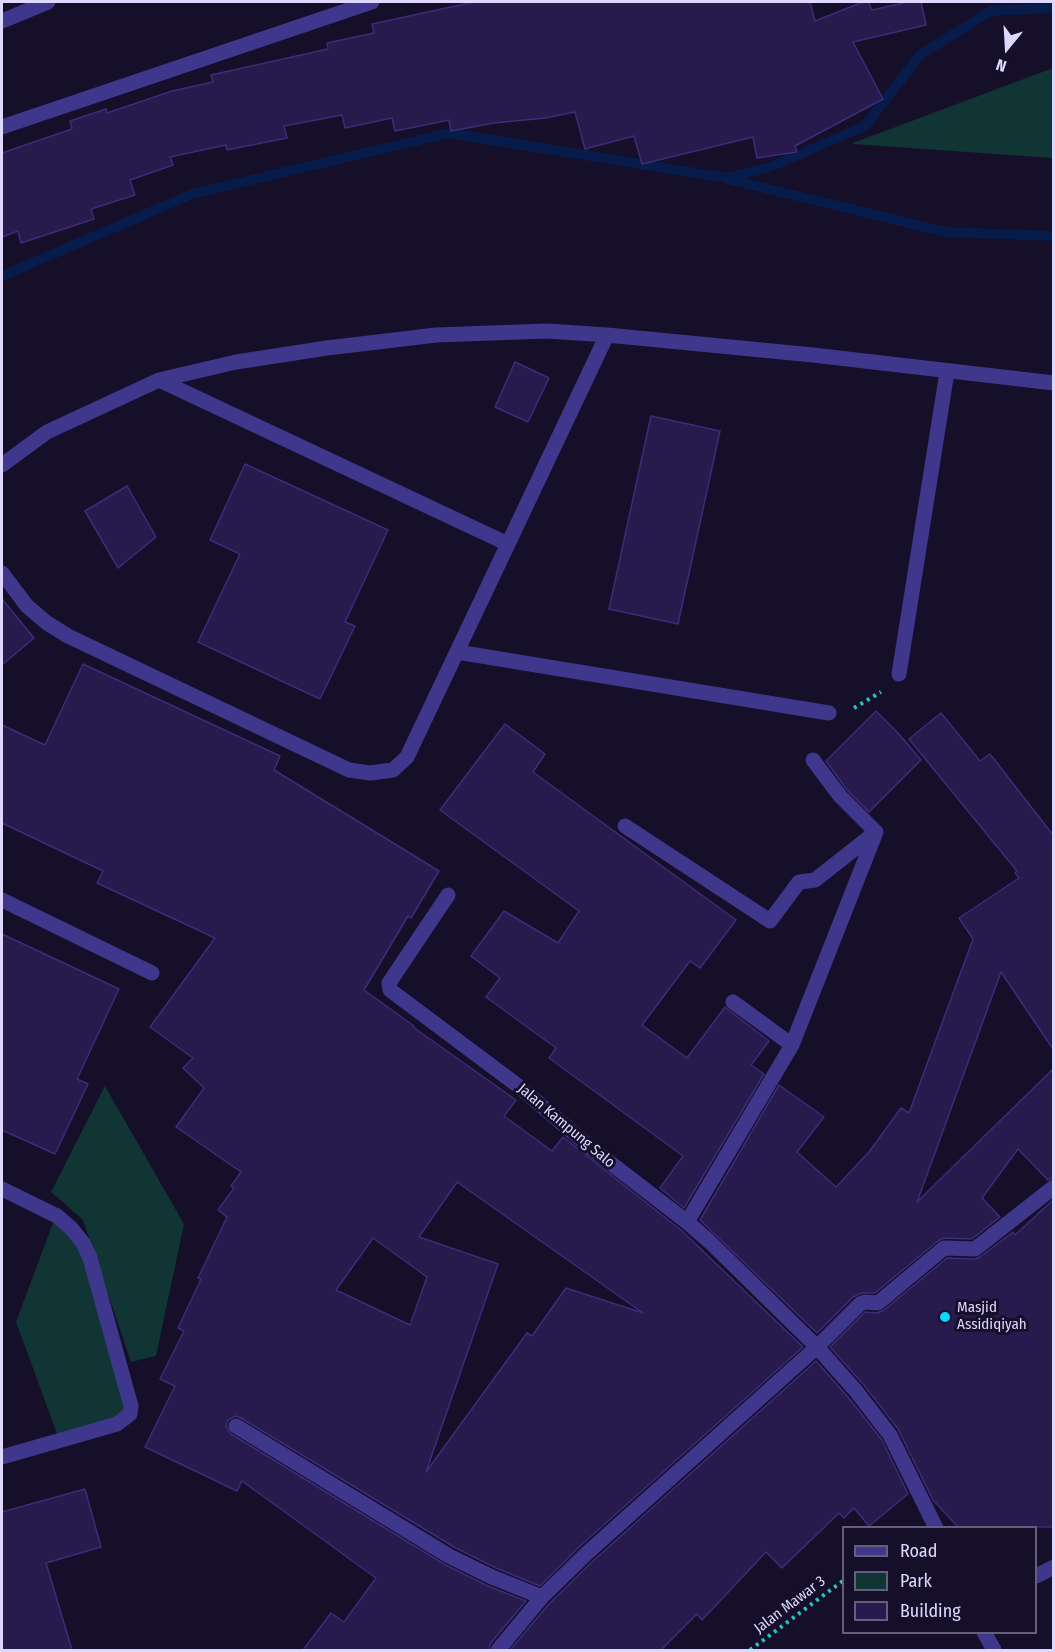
<!DOCTYPE html>
<html>
<head>
<meta charset="utf-8">
<style>
	body { margin:0 }
	#map { position:relative; width:1055px; height:1652px; overflow:hidden; background:#150f2a; font-family:"Fira Sans Condensed",sans-serif }
	canvas { display:block }
	.frame { position:absolute; inset:0; border:3px solid #ded8ff; pointer-events:none }
	.legend { position:absolute; left:842px; top:1526px; width:195px; height:108px; box-sizing:border-box; background:#150f2a; border:2px solid #655f7f; margin:0; padding:8px 10px; list-style:none; font-size:18px; color:#ded8ff }
	.legend li { display:flex; align-items:center; gap:12px; height:30px }
	.legend b { width:30px; border:2px solid #655f7f }
	.north { position:absolute; left:977px; top:18px; width:60px; height:60px; -webkit-text-stroke:4px #150f2a; paint-order:stroke; rotate:198deg; font-size:16px; font-weight:700; line-height:24px; text-align:center; color:#ded8ff }
	.north::after { content:''; display:block; margin:auto; width:21px; height:27px; background:#ded8ff; clip-path:polygon(50% 0,100% 100%,50% 72%,0 100%) }
</style>
</head>
<body>
<div id="map">
<canvas width="1055" height="1652"></canvas>
<div class="frame"></div>
<ul class="legend">
<li><b style="height:8px;background:#3f378b"></b>Road</li>
<li><b style="height:16px;background:#113434"></b>Park</li>
<li><b style="height:16px;background:#271a4c"></b>Building</li>
</ul>
<div class="north">N</div>
</div>
<script>
const ctx = document.querySelector('canvas').getContext('2d');
ctx.lineJoin = 'round';
function fill(path, color) {
  ctx.fillStyle = color;
  ctx.fill(path, 'evenodd');
}
function toPath(rows) {
  const path = new Path2D();
  for (const r of rows) {
    path.moveTo(r[0], r[1]);
    for (let i = 2; i < r.length; i += 2) path.lineTo(r[i], r[i + 1]);
  }
  return path;
}
function strokePath(path, color, width, dash) {
  ctx.strokeStyle = color;
  ctx.lineWidth = width;
  ctx.lineCap = dash ? 'butt' : 'round';
  ctx.setLineDash(dash || []);
  ctx.stroke(path);
}
function drawText(font, color, halo, rows, align = 'center') {
  ctx.font = font + ' "Fira Sans Condensed",sans-serif';
  ctx.lineWidth = 6;
  ctx.setLineDash([]);
  ctx.textBaseline = 'middle';
  ctx.strokeStyle = halo;
  ctx.fillStyle = color;
  for (const [text, x, y, turn = 0] of rows) {
    ctx.save();
    ctx.translate(x, y);
    ctx.rotate((+turn || 0) * Math.PI / 180);
    ctx.textAlign = isNaN(turn) ? turn : align;
    if (halo) ctx.strokeText(text, 0, 0);
    ctx.fillText(text, 0, 0);
    ctx.restore();
  }
}
fill(toPath([
	[1053,68,1053,158,853,144,853,143],
	[105,1086,184,1224,156,1356,131,1362,83,1220,51,1192],
	[59,1207,74,1227,134,1412,59,1439,16,1322]
]), '#113434');
strokePath(toPath([
	[727,179,946,232,1054,236],
	[2,276,192,194,449,133,726,178,770,167,865,126,920,55,991,11,1054,8]
]), '#071c4a', 10);
const building = toPath([
	[474,2,810,2,815,21,863,2,868,2,872,10,908,2,921,2,926,25,853,42,883,99,795,146,797,152,757,158,753,137,642,164,634,136,585,149,575,112,545,118,494,123,451,131,449,120,395,131,392,118,345,128,342,115,284,126,287,138,227,150,226,145,170,157,173,165,130,180,135,195,91,209,94,219,21,243,18,231,2,237,2,153,72,129,70,121,106,109,107,113,172,91,213,82,211,75,328,49,327,43,374,33,372,24,474,2],
	[515,362,549,378,528,422,495,407,515,362],
	[651,416,720,431,678,624,609,609,651,416],
	[245,464,388,530,345,622,355,626,320,699,198,642,240,554,210,540,245,464],
	[127,486,156,537,118,568,85,511,127,486],
	[2,599,34,638,2,665,2,599],
	[83,664,280,756,274,770,439,871,411,918,408,916,364,990,414,1026,413,1027,516,1100,504,1116,552,1151,563,1137,681,1230,803,1347,579,1547,540,1586,496,1568,454,1547,241,1418,236,1416,228,1420,226,1426,231,1434,444,1564,488,1586,526,1601,490,1644,489,1650,303,1650,331,1613,344,1622,376,1578,242,1481,237,1491,145,1447,175,1386,160,1379,184,1331,178,1328,201,1279,198,1278,227,1217,218,1210,234,1188,231,1186,241,1172,176,1127,204,1088,183,1068,193,1058,150,1027,215,938,97,883,103,871,2,823,2,725,45,745,83,664],
	[457,1182,643,1313,566,1288,532,1336,527,1333,426,1472,498,1264,419,1237,457,1182],
	[373,1238,427,1277,410,1325,336,1290,373,1238],
	[876,711,898,733,921,760,869,812,847,790,826,761,876,711],
	[941,713,980,761,990,754,1053,835,1053,1049,1001,972,917,1202,1053,1069,1053,1177,1048,1180,1018,1149,982,1198,1000,1217,972,1239,944,1238,938,1241,875,1293,862,1293,853,1297,817,1333,700,1220,779,1085,824,1117,797,1152,836,1187,869,1152,901,1108,909,1113,973,939,959,918,1019,878,1015,873,1017,871,909,739,941,713],
	[505,724,545,754,533,772,736,920,700,968,690,961,642,1025,687,1058,725,1007,769,1041,751,1065,764,1074,684,1208,660,1188,683,1156,549,1058,556,1048,486,997,500,978,471,956,504,911,558,943,579,911,440,810,505,724],
	[2,934,119,989,77,1079,88,1084,55,1154,2,1130,2,934],
	[1053,1200,1053,1527,958,1527,933,1500,898,1429,864,1385,830,1347,865,1312,877,1313,884,1310,947,1258,975,1259,980,1257,1013,1232,1015,1235,1053,1200],
	[816,1361,848,1397,882,1440,908,1494,869,1526,854,1508,844,1518,839,1513,782,1568,766,1552,702,1620,697,1614,661,1650,510,1650,549,1604,593,1561,816,1361],
	[85,1489,101,1547,46,1563,72,1650,2,1650,2,1512,85,1489]
]);
fill(building, '#271a4c');
strokePath(building, '#3e2b79', 1.5);
strokePath(toPath([
	[854,708,881,692],
	[750,1650,844,1580]
]), '#29c2c0', 4, [3, 4.5]);
strokePath(toPath([
	[2,21,48,2],
	[2,127,372,2],
	[159,380,508,544,607,335],
	[2,465,47,432,159,380,236,362,327,348,436,335,547,331,607,335,813,355,1054,383],
	[2,573,27,606,47,623,68,636,349,770,370,773,393,770,407,757,508,544],
	[457,652,829,713],
	[899,674,947,372],
	[813,760,840,796,876,832],
	[625,826,770,921,799,882,815,880,876,832,792,1045,687,1222],
	[448,895,389,983,390,990,517,1085,591,1148,687,1222,710,1242,817,1347,856,1391,890,1435,936,1528],
	[2,900,152,973],
	[733,1002,792,1045],
	[2,1189,57,1216,71,1228,83,1243,90,1258,131,1406,130,1414,117,1424,2,1457],
	[236,1426,449,1556,492,1577,542,1597],
	[1036,1576,1054,1567],
	[984,1632,994,1650],
	[498,1650,542,1597,586,1554,817,1347,860,1304,865,1302,878,1303,944,1248,975,1249,1054,1187]
]), '#3f378b', 15);
for (const [x, y, r, color] of [
	[945,1317,6,"#04d9ff"]
]) {
  const dot = new Path2D();
  dot.arc(x, y, r, 0, 2 * Math.PI);
  ctx.fillStyle = color;
  ctx.fill(dot);
  strokePath(dot, '#150f2a', 2);
}
drawText('15px', '#ded8ff', '#150f2a', [
	["Jalan Kampung Salo",566,1126,40],
	["Jalan Mawar 3",790,1605,-37]
]);
drawText('15px', '#ded8ff', '#150f2a', [
	["Masjid",957,1308],
	["Assidiqiyah",957,1325]
], 'left');
</script>
</body>
</html>
